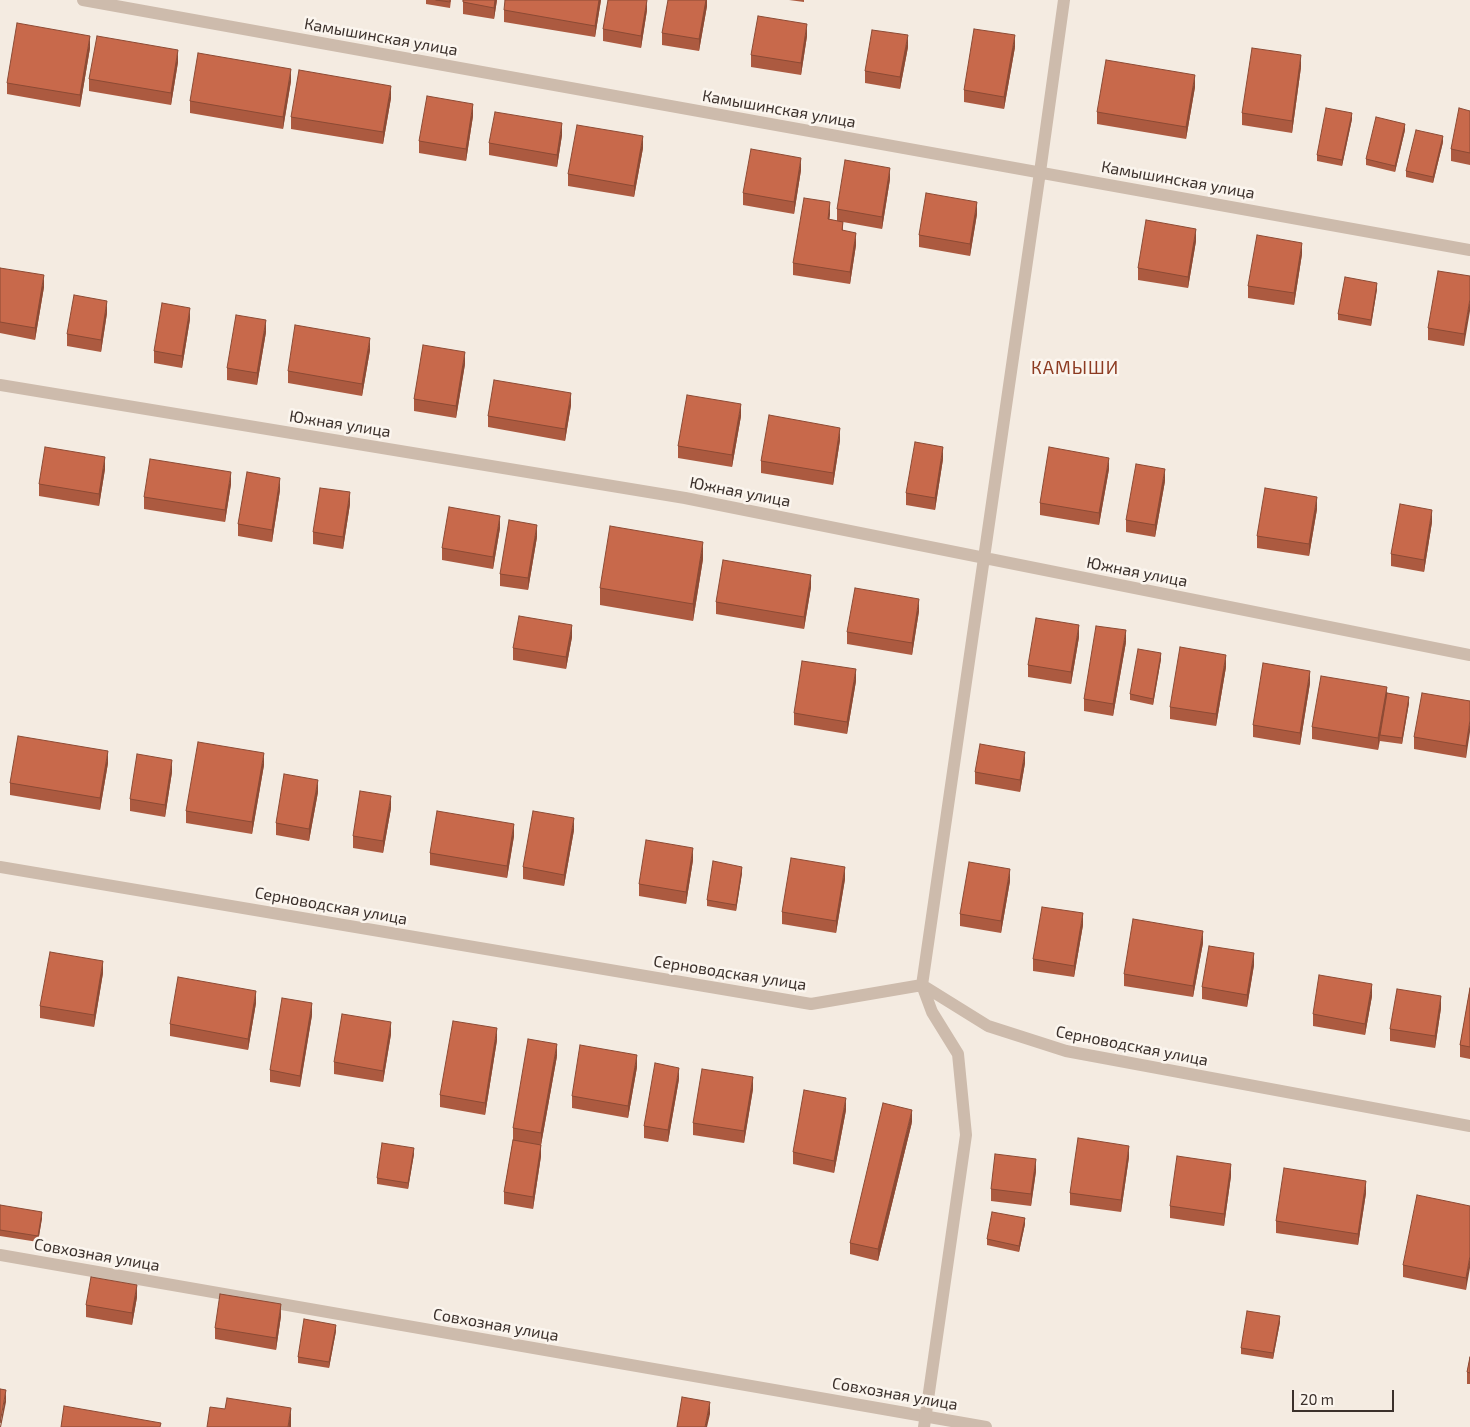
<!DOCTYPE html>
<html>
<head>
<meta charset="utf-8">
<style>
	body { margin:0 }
	#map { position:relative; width:1470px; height:1427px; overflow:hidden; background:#f4ebe1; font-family:"Exo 2",sans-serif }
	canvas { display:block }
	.scale { position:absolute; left:1292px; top:1390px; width:102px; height:22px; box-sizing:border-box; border:2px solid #3b302b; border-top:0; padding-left:6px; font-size:15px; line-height:18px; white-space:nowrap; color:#3b302b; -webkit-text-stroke:4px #fbf5ee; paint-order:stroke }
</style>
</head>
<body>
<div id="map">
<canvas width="1470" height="1427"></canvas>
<div class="scale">20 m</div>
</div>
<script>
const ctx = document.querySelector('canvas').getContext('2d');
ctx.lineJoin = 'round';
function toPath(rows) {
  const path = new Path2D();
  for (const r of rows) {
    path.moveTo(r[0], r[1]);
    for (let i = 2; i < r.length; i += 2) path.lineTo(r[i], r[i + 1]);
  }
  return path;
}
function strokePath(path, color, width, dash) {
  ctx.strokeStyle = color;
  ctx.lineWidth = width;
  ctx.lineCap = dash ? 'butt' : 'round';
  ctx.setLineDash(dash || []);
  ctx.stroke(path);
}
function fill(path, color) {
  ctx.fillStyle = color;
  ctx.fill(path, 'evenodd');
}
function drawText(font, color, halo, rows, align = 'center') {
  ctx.font = font + ' "Exo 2",sans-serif';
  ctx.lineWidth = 5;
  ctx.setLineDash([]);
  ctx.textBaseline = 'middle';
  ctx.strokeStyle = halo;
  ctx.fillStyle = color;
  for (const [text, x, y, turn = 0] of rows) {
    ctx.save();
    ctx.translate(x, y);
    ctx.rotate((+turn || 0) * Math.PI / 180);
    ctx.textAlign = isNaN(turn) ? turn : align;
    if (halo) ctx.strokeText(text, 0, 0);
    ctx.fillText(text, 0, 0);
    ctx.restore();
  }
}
strokePath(toPath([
	[1040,172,1064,0],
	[0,1255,986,1427]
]), '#cdbbac', 12);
strokePath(toPath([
	[83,0,1470,250],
	[0,385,685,498,1470,655],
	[0,867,811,1004,922,985,988,1026,1066,1051,1470,1126],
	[924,1427,966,1135,958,1054,932,1012,922,985,1040,172]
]), '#cdbbac', 12);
fill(toPath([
	[426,0,451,0,450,8,426,4],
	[463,0,497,0,494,19,463,14],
	[601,0,595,37,504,22,504,10],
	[707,0,707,6,699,51,662,45,662,33],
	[789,0,804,0,804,2],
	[647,10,641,48,603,41,603,29],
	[807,36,801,75,751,67,751,55],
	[908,47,900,89,865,83,865,71],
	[1015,47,1004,109,964,102,964,90],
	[90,48,80,107,7,94,7,83],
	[178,62,171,105,89,91,89,79],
	[1301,67,1292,133,1242,125,1242,113],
	[291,81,283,129,190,113,190,101],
	[1195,87,1186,139,1097,124,1097,112],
	[391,98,383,144,291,129,291,117],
	[1470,111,1470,165,1451,161,1451,149],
	[473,116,466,161,419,153,419,141],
	[1352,119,1342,166,1317,161,1317,155],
	[1405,130,1395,172,1366,165,1366,159],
	[562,135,557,167,489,155,489,143],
	[1443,142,1433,183,1406,177,1406,171],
	[643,148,634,197,568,186,568,174],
	[801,170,794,214,743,205,743,193],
	[890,179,882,229,843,222,843,230,856,245,850,284,793,275,793,263,830,214,829,219,837,221,837,209],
	[977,214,970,256,919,247,919,235],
	[1196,241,1188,288,1138,280,1138,268],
	[1302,254,1294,305,1248,298,1248,286],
	[0,268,44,287,35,340,0,333],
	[1470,276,1464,346,1428,340,1428,328],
	[1377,289,1371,326,1338,320,1338,314],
	[107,313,101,352,67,346,67,334],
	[190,319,182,368,154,363,154,351],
	[266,332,257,385,227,380,227,368],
	[370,350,362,396,288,383,288,371],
	[465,364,456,418,414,411,414,399],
	[571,405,565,441,488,427,488,416],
	[741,416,732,467,678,458,678,446],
	[840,440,833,485,761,473,761,461],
	[943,459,935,510,906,505,906,493],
	[105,469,99,506,39,496,39,484],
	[1109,469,1099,525,1040,515,1040,503],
	[1165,481,1155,537,1126,532,1126,520],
	[231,484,225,522,144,509,144,497],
	[280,490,272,542,238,536,238,524],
	[350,504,343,549,313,544,313,532],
	[1317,509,1309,556,1257,548,1257,536],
	[1432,522,1424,572,1391,566,1391,554],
	[500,528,493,569,442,560,442,548],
	[537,537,528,590,500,586,500,574],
	[703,559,693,621,600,605,600,588],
	[811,587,804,629,716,614,716,602],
	[919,611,912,655,847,644,847,632],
	[572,637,566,669,513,660,513,648],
	[1079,637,1071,684,1028,677,1028,665],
	[1126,642,1113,716,1084,711,1084,699],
	[1161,659,1153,705,1130,700,1130,694],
	[1226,667,1216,726,1170,719,1170,707],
	[856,681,847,734,794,725,794,713],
	[1310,683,1300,745,1253,737,1253,725],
	[1387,693,1409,703,1402,744,1380,741,1378,750,1312,739,1312,727],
	[1470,701,1466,758,1414,749,1414,737],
	[108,763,100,810,10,795,10,783],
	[1025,763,1020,792,975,784,975,772],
	[264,765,252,834,186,823,186,811],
	[172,772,165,817,130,811,130,799],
	[318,792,309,841,276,835,276,823],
	[391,808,383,853,353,848,353,836],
	[574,830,564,886,523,879,523,867],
	[514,836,507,878,430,865,430,853],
	[693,860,686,904,639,896,639,884],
	[742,873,736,911,707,906,707,900],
	[845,879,836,933,782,924,782,912],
	[1010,881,1001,933,960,926,960,914],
	[1083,925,1074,977,1033,971,1033,959],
	[1203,943,1193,997,1124,986,1124,974],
	[1254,965,1247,1007,1202,999,1202,987],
	[103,973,94,1027,40,1018,40,1006],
	[1470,988,1470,1059,1460,1057,1460,1045],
	[1372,996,1365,1035,1313,1026,1313,1014],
	[256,1003,248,1050,170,1036,170,1024],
	[1441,1008,1435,1048,1390,1041,1390,1029],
	[312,1015,300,1087,270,1082,270,1070],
	[391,1034,383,1082,334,1074,334,1062],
	[497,1040,485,1115,440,1107,440,1095],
	[557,1056,541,1145,541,1156,533,1209,504,1204,504,1192,513,1140,513,1128],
	[637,1067,628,1118,572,1108,572,1096],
	[679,1079,668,1142,644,1138,644,1126],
	[753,1089,744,1143,693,1135,693,1123],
	[846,1110,834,1173,793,1164,793,1152],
	[912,1122,878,1261,850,1254,850,1243],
	[414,1154,408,1189,377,1184,377,1178],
	[1129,1157,1121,1212,1070,1205,1070,1193],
	[1036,1171,1031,1206,991,1201,991,1189],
	[1231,1176,1224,1226,1170,1218,1170,1206],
	[1366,1193,1358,1245,1276,1233,1276,1221],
	[0,1205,42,1218,38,1242,0,1236],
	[1470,1206,1466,1290,1403,1277,1403,1265],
	[1025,1224,1019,1252,987,1245,987,1239],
	[137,1297,132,1325,86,1317,86,1305],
	[281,1316,276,1350,215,1339,215,1328],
	[1280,1322,1273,1359,1241,1354,1241,1348],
	[336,1331,329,1368,298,1363,298,1357],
	[1470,1357,1470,1384,1467,1384,1467,1372]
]), '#ac5a40');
fill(toPath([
	[495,0,497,0,494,19,494,8],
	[599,0,601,0,595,37,595,26],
	[647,0,647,10,641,48,641,36],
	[706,0,707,0,707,6,699,51,699,39],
	[807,24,807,36,801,75,801,63],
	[908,35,908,47,900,89,900,77],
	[1015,35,1015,47,1004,109,1004,97],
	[90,36,90,48,80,107,80,95],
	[178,50,178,62,171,105,171,93],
	[1301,55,1301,67,1292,133,1292,121],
	[291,69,291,81,283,129,283,117],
	[1195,75,1195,87,1186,139,1186,127],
	[391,86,391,98,383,144,383,132],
	[473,104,473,116,466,161,466,149],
	[1352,113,1352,119,1342,166,1342,160],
	[562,123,562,135,557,167,557,155],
	[1405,124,1405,130,1395,172,1395,166],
	[643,136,643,148,634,197,634,186],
	[1443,136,1443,142,1433,183,1433,177],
	[801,158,801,170,794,214,794,202],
	[890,168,890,179,882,229,882,217],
	[830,202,830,214,828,231,828,219],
	[977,202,977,214,970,256,970,244],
	[1196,229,1196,241,1188,288,1188,277],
	[856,233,856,245,850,284,850,272],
	[1302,243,1302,254,1294,305,1294,293],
	[44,275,44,287,35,340,35,328],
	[1377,283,1377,289,1371,326,1371,320],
	[1470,299,1470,311,1464,346,1464,334],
	[107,301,107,313,101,352,101,340],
	[190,308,190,319,182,368,182,356],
	[266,320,266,332,257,385,257,373],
	[370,338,370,350,362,396,362,384],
	[465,352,465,364,456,418,456,406],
	[571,393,571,405,565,441,565,429],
	[741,404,741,416,732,467,732,455],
	[840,428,840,440,833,485,833,473],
	[943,447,943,459,935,510,935,498],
	[105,457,105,469,99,506,99,494],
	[1109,458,1109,469,1099,525,1099,513],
	[1165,469,1165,481,1155,537,1155,525],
	[231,472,231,484,225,522,225,510],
	[280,478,280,490,272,542,272,530],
	[350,492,350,504,343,549,343,537],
	[1317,497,1317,509,1309,556,1309,544],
	[1432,510,1432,522,1424,572,1424,560],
	[500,516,500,528,493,569,493,557],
	[537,525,537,537,528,590,528,578],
	[703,542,703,559,693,621,693,604],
	[811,575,811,587,804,629,804,617],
	[919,599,919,611,912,655,912,643],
	[572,625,572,637,566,669,566,657],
	[1079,625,1079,637,1071,684,1071,672],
	[1126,630,1126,642,1113,716,1113,704],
	[1161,653,1161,659,1153,705,1153,699],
	[1226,655,1226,667,1216,726,1216,714],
	[856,669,856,681,847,734,847,722],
	[1310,671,1310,683,1300,745,1300,733],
	[1387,687,1387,699,1380,735,1378,750,1378,738],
	[1409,697,1409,703,1402,744,1402,738],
	[1470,720,1470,732,1466,758,1466,746],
	[108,751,108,763,100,810,100,798],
	[1025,752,1025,763,1020,792,1020,780],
	[264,753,264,765,252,834,252,822],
	[172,760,172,772,165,817,165,805],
	[318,780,318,792,309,841,309,829],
	[391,796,391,808,383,853,383,841],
	[574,818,574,830,564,886,564,875],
	[514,824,514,836,507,878,507,866],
	[693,848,693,860,686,904,686,892],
	[742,867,742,873,736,911,736,905],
	[845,867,845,879,836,933,836,921],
	[1010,869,1010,881,1001,933,1001,921],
	[1083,913,1083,925,1074,977,1074,966],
	[1203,931,1203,943,1193,997,1193,986],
	[1254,953,1254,965,1247,1007,1247,995],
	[103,961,103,973,94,1027,94,1015],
	[1372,984,1372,996,1365,1035,1365,1024],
	[256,991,256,1003,248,1050,248,1039],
	[1441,996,1441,1008,1435,1048,1435,1036],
	[312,1003,312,1015,300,1087,300,1076],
	[391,1022,391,1034,383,1082,383,1071],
	[497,1028,497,1040,485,1115,485,1103],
	[557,1044,557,1056,541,1145,541,1156,533,1209,533,1197,541,1145,541,1133],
	[637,1055,637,1067,628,1118,628,1106],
	[679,1068,679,1079,668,1142,668,1130],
	[753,1077,753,1089,744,1143,744,1131],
	[846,1098,846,1110,834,1173,834,1161],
	[912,1110,912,1122,878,1261,878,1249],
	[1129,1146,1129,1157,1121,1212,1121,1200],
	[414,1148,414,1154,408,1189,408,1183],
	[1036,1159,1036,1171,1031,1206,1031,1194],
	[1231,1164,1231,1176,1224,1226,1224,1214],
	[1366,1181,1366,1193,1358,1245,1358,1234],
	[42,1212,42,1218,38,1242,38,1236],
	[1025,1218,1025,1224,1019,1252,1019,1246],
	[1470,1256,1470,1268,1466,1290,1466,1278],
	[137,1285,137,1297,132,1325,132,1313],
	[281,1304,281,1316,276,1350,276,1338],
	[1280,1316,1280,1322,1273,1359,1273,1353],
	[336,1325,336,1331,329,1368,329,1362],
	[6,1390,6,1402,1,1427,0,1427],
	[710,1402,710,1414,707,1427,705,1427],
	[291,1408,291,1427,288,1427]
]), '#8c4a34');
const building = toPath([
	[436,0,450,0,450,2,436,0],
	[463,0,495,0,494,8,463,2,463,0],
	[505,0,599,0,595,26,504,10,505,0],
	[608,0,647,0,641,36,603,29,608,0],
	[668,0,706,0,699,39,662,33,668,0],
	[758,16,807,24,801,63,751,55,758,16],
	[17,23,90,36,80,95,7,83,17,23],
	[974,29,1015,35,1004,97,964,90,974,29],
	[872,30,908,35,900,77,865,71,872,30],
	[97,36,178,50,171,93,89,79,97,36],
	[1252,48,1301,55,1292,121,1242,113,1252,48],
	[198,53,291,69,283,117,190,101,198,53],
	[1106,60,1195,75,1186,127,1097,112,1106,60],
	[299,70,391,86,383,132,291,117,299,70],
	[427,96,473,104,466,149,419,141,427,96],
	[1326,108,1352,113,1342,160,1317,155,1326,108],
	[1459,108,1470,111,1470,153,1451,149,1459,108],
	[495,112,562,123,557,155,489,143,495,112],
	[1376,117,1405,124,1395,166,1366,159,1376,117],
	[577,125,643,136,634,186,568,174,577,125],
	[1416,130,1443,136,1433,177,1406,171,1416,130],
	[751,149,801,158,794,202,743,193,751,149],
	[845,160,890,168,882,217,837,209,845,160],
	[926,193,977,202,970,244,919,235,926,193],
	[804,198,830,202,828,219,843,222,842,230,856,233,850,272,793,263,804,198],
	[1146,220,1196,229,1188,277,1138,268,1146,220],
	[1257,235,1302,243,1294,293,1248,286,1257,235],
	[0,268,44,275,35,328,0,322,0,268],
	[1438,271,1470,276,1470,299,1464,334,1428,328,1438,271],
	[1345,277,1377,283,1371,320,1338,314,1345,277],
	[74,295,107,301,101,340,67,334,74,295],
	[162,303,190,308,182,356,154,351,162,303],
	[236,315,266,320,257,373,227,368,236,315],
	[295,325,370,338,362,384,288,371,295,325],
	[423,345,465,352,456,406,414,399,423,345],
	[494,380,571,393,565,429,488,416,494,380],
	[687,395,741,404,732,455,678,446,687,395],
	[769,415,840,428,833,473,761,461,769,415],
	[915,442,943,447,935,498,906,493,915,442],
	[45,447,105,457,99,494,39,484,45,447],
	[1049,447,1109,458,1099,513,1040,503,1049,447],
	[150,459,231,472,225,510,144,497,150,459],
	[1136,464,1165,469,1155,525,1126,520,1136,464],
	[247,472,280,478,272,530,238,524,247,472],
	[320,488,350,492,343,537,313,532,320,488],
	[1265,488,1317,497,1309,544,1257,536,1265,488],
	[1400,504,1432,510,1424,560,1391,554,1400,504],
	[449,507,500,516,493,557,442,548,449,507],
	[509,520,537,525,528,578,500,574,509,520],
	[610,526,703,542,693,604,600,588,610,526],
	[723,560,811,575,804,617,716,602,723,560],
	[855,588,919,599,912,643,847,632,855,588],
	[519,616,572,625,566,657,513,648,519,616],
	[1036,618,1079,625,1071,672,1028,665,1036,618],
	[1096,626,1126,630,1113,704,1084,699,1096,626],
	[1180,647,1226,655,1216,714,1170,707,1180,647],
	[1138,649,1161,653,1153,699,1130,694,1138,649],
	[802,661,856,669,847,722,794,713,802,661],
	[1263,663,1310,671,1300,733,1253,725,1263,663],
	[1321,676,1387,687,1378,738,1312,727,1321,676],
	[1387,693,1409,697,1402,738,1380,735,1387,693],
	[1422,693,1470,701,1470,720,1466,746,1414,737,1422,693],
	[18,736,108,751,100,798,10,783,18,736],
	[198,742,264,753,252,822,186,811,198,742],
	[980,744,1025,752,1020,780,975,772,980,744],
	[137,754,172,760,165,805,130,799,137,754],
	[284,774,318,780,309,829,276,823,284,774],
	[360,791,391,796,383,841,353,836,360,791],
	[437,811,514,824,507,866,430,853,437,811],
	[533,811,574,818,564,875,523,867,533,811],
	[646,840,693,848,686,892,639,884,646,840],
	[791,858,845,867,836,921,782,912,791,858],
	[713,861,742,867,736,905,707,900,713,861],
	[969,862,1010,869,1001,921,960,914,969,862],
	[1042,907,1083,913,1074,966,1033,959,1042,907],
	[1133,919,1203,931,1193,986,1124,974,1133,919],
	[1209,946,1254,953,1247,995,1202,987,1209,946],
	[50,952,103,961,94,1015,40,1006,50,952],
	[1319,975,1372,984,1365,1024,1313,1014,1319,975],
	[178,977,256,991,248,1039,170,1024,178,977],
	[1470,988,1470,1047,1460,1045,1470,988],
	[1397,989,1441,996,1435,1036,1390,1029,1397,989],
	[282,998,312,1003,300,1076,270,1070,282,998],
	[342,1014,391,1022,383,1071,334,1062,342,1014],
	[453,1021,497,1028,485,1103,440,1095,453,1021],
	[528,1039,557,1044,541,1133,513,1128,528,1039],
	[580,1045,637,1055,628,1106,572,1096,580,1045],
	[655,1063,679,1068,668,1130,644,1126,655,1063],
	[702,1069,753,1077,744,1131,693,1123,702,1069],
	[804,1090,846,1098,834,1161,793,1152,804,1090],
	[883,1103,912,1110,878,1249,850,1243,883,1103],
	[1078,1138,1129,1146,1121,1200,1070,1193,1078,1138],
	[513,1140,541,1145,533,1197,504,1192,513,1140],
	[382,1143,414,1148,408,1183,377,1178,382,1143],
	[995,1154,1036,1159,1031,1194,991,1189,995,1154],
	[1177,1156,1231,1164,1224,1214,1170,1206,1177,1156],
	[1284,1168,1366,1181,1358,1234,1276,1221,1284,1168],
	[1417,1195,1470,1206,1470,1256,1466,1278,1403,1265,1417,1195],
	[0,1205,42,1212,38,1236,0,1230,0,1205],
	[992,1212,1025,1218,1019,1246,987,1239,992,1212],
	[91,1277,137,1285,132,1313,86,1305,91,1277],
	[220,1294,281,1304,276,1338,215,1328,220,1294],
	[1247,1311,1280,1316,1273,1353,1241,1348,1247,1311],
	[304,1319,336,1325,329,1362,298,1357,304,1319],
	[1470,1357,1470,1373,1467,1372,1470,1357],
	[0,1389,6,1390,0,1423,0,1389],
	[682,1397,710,1402,705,1427,677,1427,682,1397],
	[227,1398,291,1408,288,1427,207,1427,210,1407,225,1409,227,1398],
	[64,1406,161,1423,160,1427,61,1427,64,1406]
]);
fill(building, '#c8694b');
strokePath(building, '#8c4a34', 1);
drawText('16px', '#3b302b', '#fbf5ee', [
	["Камышинская улица",381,37,10],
	["Камышинская улица",779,109,10],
	["Камышинская улица",1178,180,10],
	["Южная улица",340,424,9],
	["Южная улица",740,492,11],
	["Южная улица",1137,572,11],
	["Серноводская улица",331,906,10],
	["Серноводская улица",730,973,9],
	["Серноводская улица",1132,1046,11],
	["Совхозная улица",97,1255,10],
	["Совхозная улица",496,1325,10],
	["Совхозная улица",895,1394,10]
]);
ctx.letterSpacing = '1px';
drawText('18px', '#8c3b22', '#fbf5ee', [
	["КАМЫШИ",1075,368]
]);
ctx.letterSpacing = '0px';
</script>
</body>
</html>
